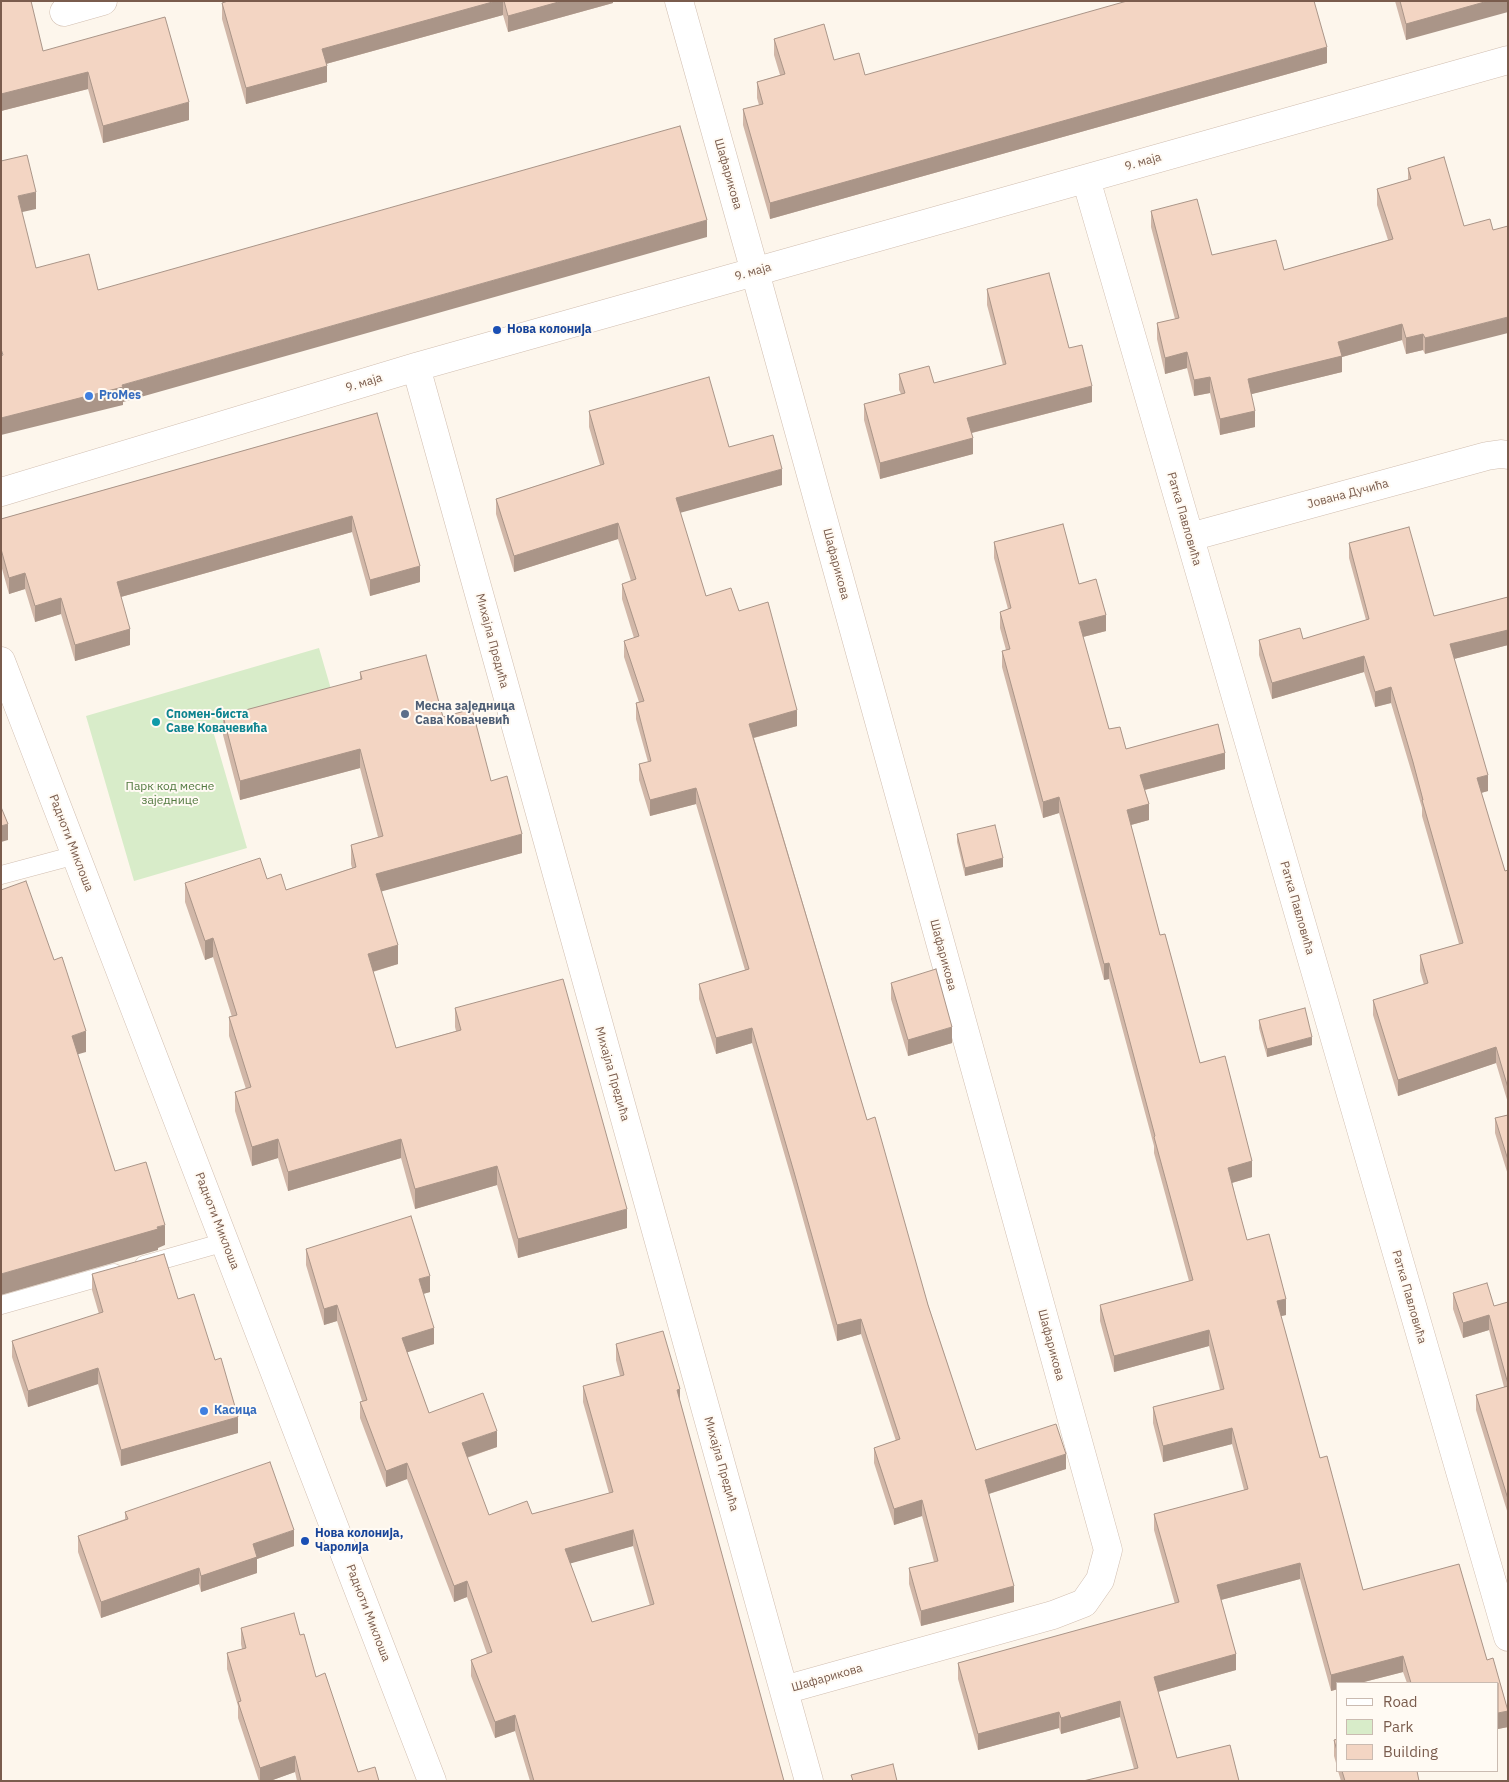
<!DOCTYPE html>
<html>
<head>
<meta charset="utf-8">
<style>
	body { margin:0 }
	#map { position:relative; width:1509px; height:1782px; overflow:hidden; background:#fdf6ec; font-family:"IBM Plex Sans",sans-serif }
	canvas { display:block }
	.frame { position:absolute; inset:0; border:2px solid #7a5c4d; pointer-events:none }
	.legend { position:absolute; left:1336px; top:1682px; width:162px; height:90px; box-sizing:border-box; background:#fffaf3; border:1px solid #cabbb1; margin:0; padding:6px 9px; list-style:none; font-size:15px; color:#7a5c4d }
	.legend li { display:flex; align-items:center; gap:10px; height:25px }
	.legend b { width:25px; border:1px solid #cabbb1 }
</style>
</head>
<body>
<div id="map">
<canvas width="1509" height="1782"></canvas>
<div class="frame"></div>
<ul class="legend">
<li><b style="height:6px;background:#fff"></b>Road</li>
<li><b style="height:14px;background:#d8ecc9"></b>Park</li>
<li><b style="height:14px;background:#f3d5c3"></b>Building</li>
</ul>
</div>
<script>
const ctx = document.querySelector('canvas').getContext('2d');
ctx.lineJoin = 'round';
function fill(path, color) {
  ctx.fillStyle = color;
  ctx.fill(path, 'evenodd');
}
function toPath(rows) {
  const path = new Path2D();
  for (const r of rows) {
    path.moveTo(r[0], r[1]);
    for (let i = 2; i < r.length; i += 2) path.lineTo(r[i], r[i + 1]);
  }
  return path;
}
function strokePath(path, color, width, dash) {
  ctx.strokeStyle = color;
  ctx.lineWidth = width;
  ctx.lineCap = dash ? 'butt' : 'round';
  ctx.setLineDash(dash || []);
  ctx.stroke(path);
}
function drawText(font, color, halo, rows, align = 'center') {
  ctx.font = font + ' "IBM Plex Sans",sans-serif';
  ctx.lineWidth = 4;
  ctx.setLineDash([]);
  ctx.textBaseline = 'middle';
  ctx.strokeStyle = halo;
  ctx.fillStyle = color;
  for (const [text, x, y, turn = 0] of rows) {
    ctx.save();
    ctx.translate(x, y);
    ctx.rotate((+turn || 0) * Math.PI / 180);
    ctx.textAlign = isNaN(turn) ? turn : align;
    if (halo) ctx.strokeText(text, 0, 0);
    ctx.fillText(text, 0, 0);
    ctx.restore();
  }
}
fill(toPath([
	[319,648,333,696,213,731,247,848,134,881,86,716]
]), '#d8ecc9');
const service = toPath([
	[1,875,76,855],
	[144,1265,225,1242],
	[1,1305,114,1273]
]);
const minor = toPath([
	[679,1,755,272,1108,1550,1100,1580,1084,1603,1053,1615,784,1690],
	[64,12,103,1],
	[1086,179,1508,1637],
	[416,367,809,1781],
	[1,492,416,367,1508,60],
	[1190,537,1487,456,1501,454,1508,455]
]);
const tertiary = toPath([
	[1,661,432,1781]
]);
strokePath(service, '#d1beb0', 19);
strokePath(minor, '#d1beb0', 29);
strokePath(tertiary, '#d1beb0', 29);
strokePath(service, '#fff', 18);
strokePath(minor, '#fff', 28);
strokePath(tertiary, '#fff', 28);
fill(toPath([
	[1,1,43,51,189,120,103,143,88,89,1,111],
	[228,1,613,1,613,3,508,32,503,15,326,64,327,82,246,104,222,19,222,3],
	[1395,1,1508,1,1406,40],
	[774,39,834,60,865,75,1327,63,770,219,743,125,743,109,759,105,757,98,757,82,780,75,774,55],
	[1444,157,1425,354,1423,350,1406,354,1402,340,1342,357,1342,372,1251,394,1255,427,1220,435,1210,393,1194,396,1187,368,1165,374,1157,339,1157,323,1175,319,1151,227,1151,211,1212,255,1284,270,1388,240,1377,205,1377,189,1408,180,1408,168],
	[987,289,1069,348,1092,402,972,433,973,454,880,479,864,420,864,404,901,394,899,390,899,374,934,383,1003,365,987,305],
	[589,411,729,447,782,485,680,512,706,596,739,611,797,726,754,738,867,1120,976,1450,1066,1469,989,1494,1014,1602,921,1626,909,1584,909,1568,934,1562,922,1516,894,1525,874,1463,874,1448,896,1441,861,1334,837,1341,794,1187,752,1043,716,1054,699,999,699,984,745,970,696,804,650,816,639,780,639,764,648,762,636,719,636,703,639,702,624,657,624,641,634,638,622,599,622,584,631,581,618,539,514,572,496,514,496,499,600,465,589,427],
	[377,413,420,582,370,596,352,532,121,597,130,645,75,661,61,614,35,622,25,589,9,594,1,565,1,519],
	[1063,524,1079,584,1096,579,1106,615,1106,631,1083,637,1109,729,1120,727,1126,749,1218,724,1225,753,1225,769,1145,790,1149,804,1149,820,1131,825,1160,935,1165,934,1200,1063,1225,1056,1252,1161,1252,1177,1232,1183,1236,1199,1247,1240,1269,1234,1286,1299,1286,1315,1281,1316,1320,1458,1327,1456,1363,1590,1459,1564,1487,1660,1493,1658,1508,1711,1508,1727,1498,1729,1498,1683,1407,1683,1403,1672,1360,1683,1338,1683,1338,1689,1331,1691,1300,1579,1221,1600,1236,1654,1236,1670,1158,1692,1177,1758,1230,1745,1239,1781,1083,1781,1134,1769,1120,1717,1061,1734,1059,1728,978,1750,958,1679,958,1663,1175,1604,1154,1530,1154,1514,1244,1490,1232,1444,1163,1462,1153,1423,1153,1407,1220,1390,1209,1346,1114,1372,1100,1321,1100,1305,1189,1281,1154,1153,1154,1146,1109,979,1104,980,1059,813,1043,818,1002,667,1002,651,1006,650,1000,628,1000,612,1008,609,994,558,994,542],
	[1349,543,1434,616,1508,597,1508,645,1454,659,1488,791,1481,793,1505,871,1508,870,1508,1103,1496,1063,1398,1096,1373,1015,1373,1000,1424,985,1420,971,1420,955,1459,944,1422,816,1422,808,1413,777,1391,703,1375,707,1364,672,1272,699,1259,655,1259,640,1303,639,1366,620,1349,558],
	[360,672,443,717,491,781,522,853,381,891,398,964,373,972,396,1048,456,1031,455,1027,455,1008,627,1228,518,1258,497,1185,415,1209,401,1158,288,1191,278,1158,252,1166,235,1111,235,1092,246,1089,229,1036,229,1017,232,1017,213,957,205,960,185,902,185,883,267,879,286,890,352,868,351,864,351,845,378,837,360,768,240,800,223,735,223,716,360,680],
	[957,834,1003,867,965,876,957,842],
	[891,983,952,1043,908,1056,891,999],
	[1259,1020,1312,1045,1267,1057,1259,1028],
	[1508,1115,1508,1175,1495,1133,1495,1118],
	[306,1249,430,1292,423,1294,434,1344,407,1352,429,1413,497,1447,467,1458,489,1515,532,1514,609,1493,583,1402,583,1386,620,1376,616,1360,616,1344,680,1401,784,1781,530,1781,515,1731,495,1738,471,1676,471,1660,487,1654,467,1597,454,1602,407,1479,386,1487,360,1418,360,1402,362,1401,337,1321,324,1325,306,1265],
	[633,1546,650,1606,592,1622,570,1563],
	[92,1274,178,1299,238,1433,121,1466,98,1384,28,1407,12,1357,12,1341,99,1314,92,1290],
	[1453,1293,1494,1306,1508,1302,1508,1514,1476,1410,1476,1395,1504,1387,1489,1330,1463,1338,1453,1309],
	[125,1512,294,1546,257,1559,257,1573,201,1592,199,1584,101,1618,78,1552,78,1536,125,1519],
	[241,1628,300,1635,316,1677,358,1772,379,1781,297,1781,295,1772,270,1781,259,1781,238,1718,238,1706,227,1669,227,1653,242,1649,241,1644],
	[1338,1739,1338,1770,1334,1756,1334,1740],
	[1338,1771,1417,1771,1419,1781,1341,1781]
]), '#d1b7a8');
fill(toPath([
	[496,1,503,1,503,15,322,65,322,49],
	[562,1,613,1,613,3,508,32,508,16],
	[1488,1,1508,1,1508,12,1406,40,1406,24],
	[1327,47,1327,63,770,219,770,203],
	[327,66,327,82,246,104,246,88],
	[88,72,88,89,1,111,1,94],
	[189,102,189,120,103,143,103,126],
	[36,192,36,209,18,213,18,196],
	[707,220,707,237,123,402,123,405,1,435,1,418,122,385],
	[1508,317,1508,333,1425,354,1425,338],
	[1402,324,1402,340,1342,357,1342,372,1248,395,1248,379,1338,342],
	[1423,334,1423,350,1406,354,1406,338],
	[1187,352,1187,368,1165,374,1165,358],
	[1210,377,1210,393,1194,396,1194,380],
	[1092,386,1092,402,967,434,967,418],
	[1255,411,1255,427,1220,435,1220,419],
	[973,438,973,454,880,479,880,463],
	[782,469,782,485,676,514,676,498],
	[352,516,352,532,117,598,117,582],
	[618,523,618,539,514,572,514,556],
	[420,566,420,582,370,596,370,580],
	[25,573,25,589,9,594,9,578],
	[61,598,61,614,35,622,35,606],
	[1106,615,1106,631,1079,638,1079,622],
	[130,629,130,645,75,661,75,645],
	[1508,630,1508,645,1450,660,1450,644],
	[1364,656,1364,672,1272,699,1272,683],
	[1391,687,1391,703,1375,707,1375,692],
	[797,710,797,726,749,739,749,724],
	[360,749,360,768,240,800,240,781],
	[1225,753,1225,769,1140,791,1140,775],
	[1488,775,1488,791,1477,794,1477,778],
	[696,788,696,804,650,816,650,800],
	[1059,797,1059,813,1043,818,1043,802],
	[1149,804,1149,820,1127,826,1127,810],
	[8,824,8,840,1,842,1,826],
	[522,834,522,853,376,893,376,874],
	[1003,858,1003,867,965,876,965,868],
	[213,938,213,957,205,960,205,941],
	[398,945,398,964,368,973,368,954],
	[1109,963,1109,979,1104,980,1104,964],
	[952,1027,952,1043,908,1056,908,1040],
	[752,1028,752,1043,716,1054,716,1038],
	[86,1031,86,1052,72,1056,72,1036],
	[1312,1037,1312,1045,1267,1057,1267,1049],
	[1496,1047,1496,1063,1398,1096,1398,1080],
	[278,1139,278,1158,252,1166,252,1147],
	[401,1139,401,1158,288,1191,288,1172],
	[1252,1161,1252,1177,1228,1184,1228,1168],
	[497,1166,497,1185,415,1209,415,1189],
	[627,1209,627,1228,518,1258,518,1239],
	[165,1225,165,1245,158,1248,158,1250,1,1295,1,1274],
	[430,1276,430,1292,419,1295,419,1279],
	[1286,1299,1286,1315,1277,1317,1277,1301],
	[337,1305,337,1321,324,1325,324,1309],
	[1489,1315,1489,1330,1463,1338,1463,1323],
	[861,1319,861,1334,837,1341,837,1325],
	[434,1328,434,1344,402,1354,402,1338],
	[1209,1330,1209,1346,1114,1372,1114,1356],
	[98,1368,98,1384,28,1407,28,1391],
	[680,1389,680,1405,677,1390],
	[238,1417,238,1433,121,1466,121,1450],
	[1232,1428,1232,1444,1163,1462,1163,1446],
	[497,1431,497,1447,462,1459,462,1443],
	[1066,1454,1066,1469,985,1495,985,1480],
	[407,1463,407,1479,386,1487,386,1471],
	[922,1500,922,1516,894,1525,894,1509],
	[294,1530,294,1546,257,1559,257,1573,201,1592,201,1576,253,1544],
	[633,1530,633,1546,565,1565,565,1549],
	[1300,1563,1300,1579,1217,1601,1217,1585],
	[199,1568,199,1584,101,1618,101,1602],
	[467,1581,467,1597,454,1602,454,1586],
	[1014,1586,1014,1602,921,1626,921,1611],
	[1236,1654,1236,1670,1154,1693,1154,1677],
	[1403,1656,1403,1672,1360,1683,1338,1683,1338,1689,1331,1691,1331,1675],
	[1120,1701,1120,1717,1061,1734,1061,1718],
	[1508,1711,1508,1727,1498,1729,1498,1713],
	[1059,1712,1059,1728,978,1750,978,1734],
	[515,1715,515,1731,495,1738,495,1722],
	[295,1756,295,1772,270,1781,260,1781,260,1768]
]), '#aa9588');
const building = toPath([
	[1,1,31,1,43,51,165,17,189,102,103,126,88,72,1,94,1,1],
	[228,1,496,1,322,49,327,66,246,88,222,3,228,1],
	[504,1,562,1,508,16,504,1],
	[1127,1,1314,1,1327,47,770,203,743,109,763,104,757,82,785,74,774,39,824,24,834,60,859,53,865,75,1127,1],
	[1400,1,1488,1,1406,24,1400,1],
	[680,126,707,220,122,385,123,387,1,418,1,356,3,355,1,349,1,161,27,155,36,192,18,196,36,268,89,254,98,290,680,126],
	[1444,157,1464,226,1490,219,1493,230,1508,226,1508,317,1425,338,1423,334,1406,338,1402,324,1338,342,1342,356,1248,379,1255,411,1220,419,1210,377,1194,380,1187,352,1165,358,1157,323,1179,318,1151,211,1197,199,1212,255,1276,240,1284,270,1393,239,1377,189,1411,179,1408,168,1444,157],
	[1049,273,1069,348,1082,345,1092,386,967,418,973,438,880,463,864,404,905,393,899,374,929,366,934,383,1006,364,987,289,1049,273],
	[709,377,729,447,773,435,782,469,676,498,706,596,731,588,739,611,768,602,797,710,749,724,867,1120,875,1117,928,1305,976,1450,1056,1424,1066,1454,985,1480,1014,1586,921,1611,909,1568,938,1561,922,1500,894,1509,874,1448,900,1439,861,1319,837,1325,794,1172,752,1028,716,1038,699,984,749,969,696,788,650,800,639,764,651,761,636,703,644,701,624,641,639,636,622,584,636,579,618,523,514,556,496,499,604,464,589,411,709,377],
	[377,413,420,566,370,580,352,516,117,582,130,629,75,645,61,598,35,606,25,573,9,578,1,549,1,519,377,413],
	[1063,524,1079,584,1096,579,1106,615,1079,622,1109,729,1120,727,1126,749,1218,724,1225,753,1140,775,1149,804,1127,810,1160,935,1165,934,1200,1063,1225,1056,1252,1161,1228,1168,1236,1199,1247,1240,1269,1234,1286,1299,1277,1301,1320,1458,1327,1456,1363,1590,1459,1564,1487,1660,1493,1658,1508,1711,1498,1713,1498,1683,1411,1683,1403,1656,1331,1675,1300,1563,1217,1585,1236,1654,1154,1677,1177,1758,1230,1745,1239,1781,1083,1781,1138,1768,1120,1701,1061,1718,1059,1712,978,1734,958,1663,1179,1602,1154,1514,1248,1489,1232,1428,1163,1446,1153,1407,1224,1389,1209,1330,1114,1356,1100,1305,1193,1280,1154,1137,1155,1136,1109,963,1104,964,1059,797,1043,802,1002,651,1010,649,1000,612,1011,608,994,542,1063,524],
	[1409,527,1434,616,1508,597,1508,630,1450,644,1488,775,1477,778,1505,871,1508,870,1508,1088,1496,1047,1398,1080,1373,1000,1428,983,1420,955,1463,943,1422,800,1423,800,1413,762,1391,687,1375,692,1364,656,1272,683,1259,640,1300,628,1303,639,1369,619,1349,543,1409,527],
	[426,655,443,717,472,709,491,781,507,776,522,834,376,874,398,945,368,954,396,1048,461,1030,455,1008,563,979,627,1209,518,1239,497,1166,415,1189,401,1139,288,1172,278,1139,252,1147,235,1092,251,1087,229,1017,237,1015,213,938,205,941,185,883,260,858,267,879,281,874,286,890,356,867,351,845,383,836,360,749,240,781,223,716,362,679,360,672,426,655],
	[1,807,8,824,1,826,1,807],
	[995,825,1003,858,965,868,957,834,995,825],
	[26,881,54,960,62,957,86,1031,72,1036,115,1171,146,1162,165,1225,157,1227,158,1229,1,1274,1,890,26,881],
	[936,969,952,1027,908,1040,891,983,936,969],
	[1305,1008,1312,1037,1267,1049,1259,1020,1305,1008],
	[1508,1115,1508,1160,1495,1118,1508,1115],
	[411,1216,430,1276,419,1279,434,1328,402,1338,429,1413,483,1393,497,1431,462,1443,489,1515,527,1501,532,1514,613,1492,583,1386,624,1375,616,1344,663,1331,680,1389,677,1390,784,1781,534,1781,515,1715,495,1722,471,1660,492,1652,467,1581,454,1586,407,1463,386,1471,360,1402,367,1400,337,1305,324,1309,306,1249,411,1216],
	[633,1530,654,1604,592,1622,565,1549,633,1530],
	[164,1254,178,1299,194,1294,215,1360,221,1358,238,1417,121,1450,98,1368,28,1391,12,1341,103,1312,92,1274,164,1254],
	[1487,1283,1494,1306,1508,1302,1508,1384,1489,1315,1463,1323,1453,1293,1487,1283],
	[1508,1386,1508,1499,1476,1395,1508,1386],
	[270,1462,294,1530,253,1544,257,1557,201,1576,199,1568,101,1602,78,1536,128,1519,125,1512,270,1462],
	[294,1613,300,1635,304,1634,316,1677,325,1673,358,1772,375,1767,379,1781,301,1781,295,1756,260,1768,238,1702,241,1701,227,1653,246,1648,241,1628,294,1613],
	[1338,1739,1338,1754,1334,1740,1338,1739],
	[893,1764,897,1781,853,1781,851,1775,893,1764],
	[1342,1771,1417,1771,1419,1781,1345,1781,1342,1771]
]);
fill(building, '#f3d5c3');
strokePath(building, '#aa9588', 1);
for (const [x, y, r, color] of [
	[497,330,5,"#1a4fb4"],
	[89,396,5,"#3f7fe0"],
	[405,714,5,"#5c6f8a"],
	[156,722,5,"#0f9aa8"],
	[204,1411,5,"#3f7fe0"],
	[305,1541,5,"#1a4fb4"]
]) {
  const dot = new Path2D();
  dot.arc(x, y, r, 0, 2 * Math.PI);
  ctx.fillStyle = color;
  ctx.fill(dot);
  strokePath(dot, '#fffaf3', 2);
}
drawText('12px', '#7a5c4d', '#fffaf3', [
	["9. маја",1143,162,-16],
	["Шафарикова",728,174,74],
	["9. маја",753,272,-16],
	["9. маја",364,383,-17],
	["Јована Дучића",1348,494,-15],
	["Ратка Павловића",1184,519,74],
	["Шафарикова",836,564,75],
	["Михајла Предића",492,641,75],
	["Радноти Миклоша",71,843,69],
	["Ратка Павловића",1297,908,74],
	["Шафарикова",943,955,75],
	["Михајла Предића",612,1074,74],
	["Радноти Миклоша",217,1221,69],
	["Ратка Павловића",1409,1297,74],
	["Шафарикова",1051,1345,75],
	["Михајла Предића",721,1464,74],
	["Радноти Миклоша",368,1613,69],
	["Шафарикова",827,1678,-16]
]);
drawText('bold 12px', '#164399', '#fffaf3', [
	["Нова колонија",507,330],
	["Нова колонија,",315,1534],
	["Чаролија",315,1548]
], 'left');
drawText('bold 12px', '#366cbe', '#fffaf3', [
	["ProMes",99,396],
	["Касица",214,1411]
], 'left');
drawText('bold 12px', '#4e5e75', '#fffaf3', [
	["Месна заједница",415,707],
	["Сава Ковачевић",415,721]
], 'left');
drawText('bold 12px', '#0d838f', '#fffaf3', [
	["Спомен-биста",166,715],
	["Саве Ковачевића",166,729]
], 'left');
drawText('12px', '#537a41', '#fffaf3', [
	["Парк код месне",170,787],
	["заједнице",170,801]
]);
</script>
</body>
</html>
